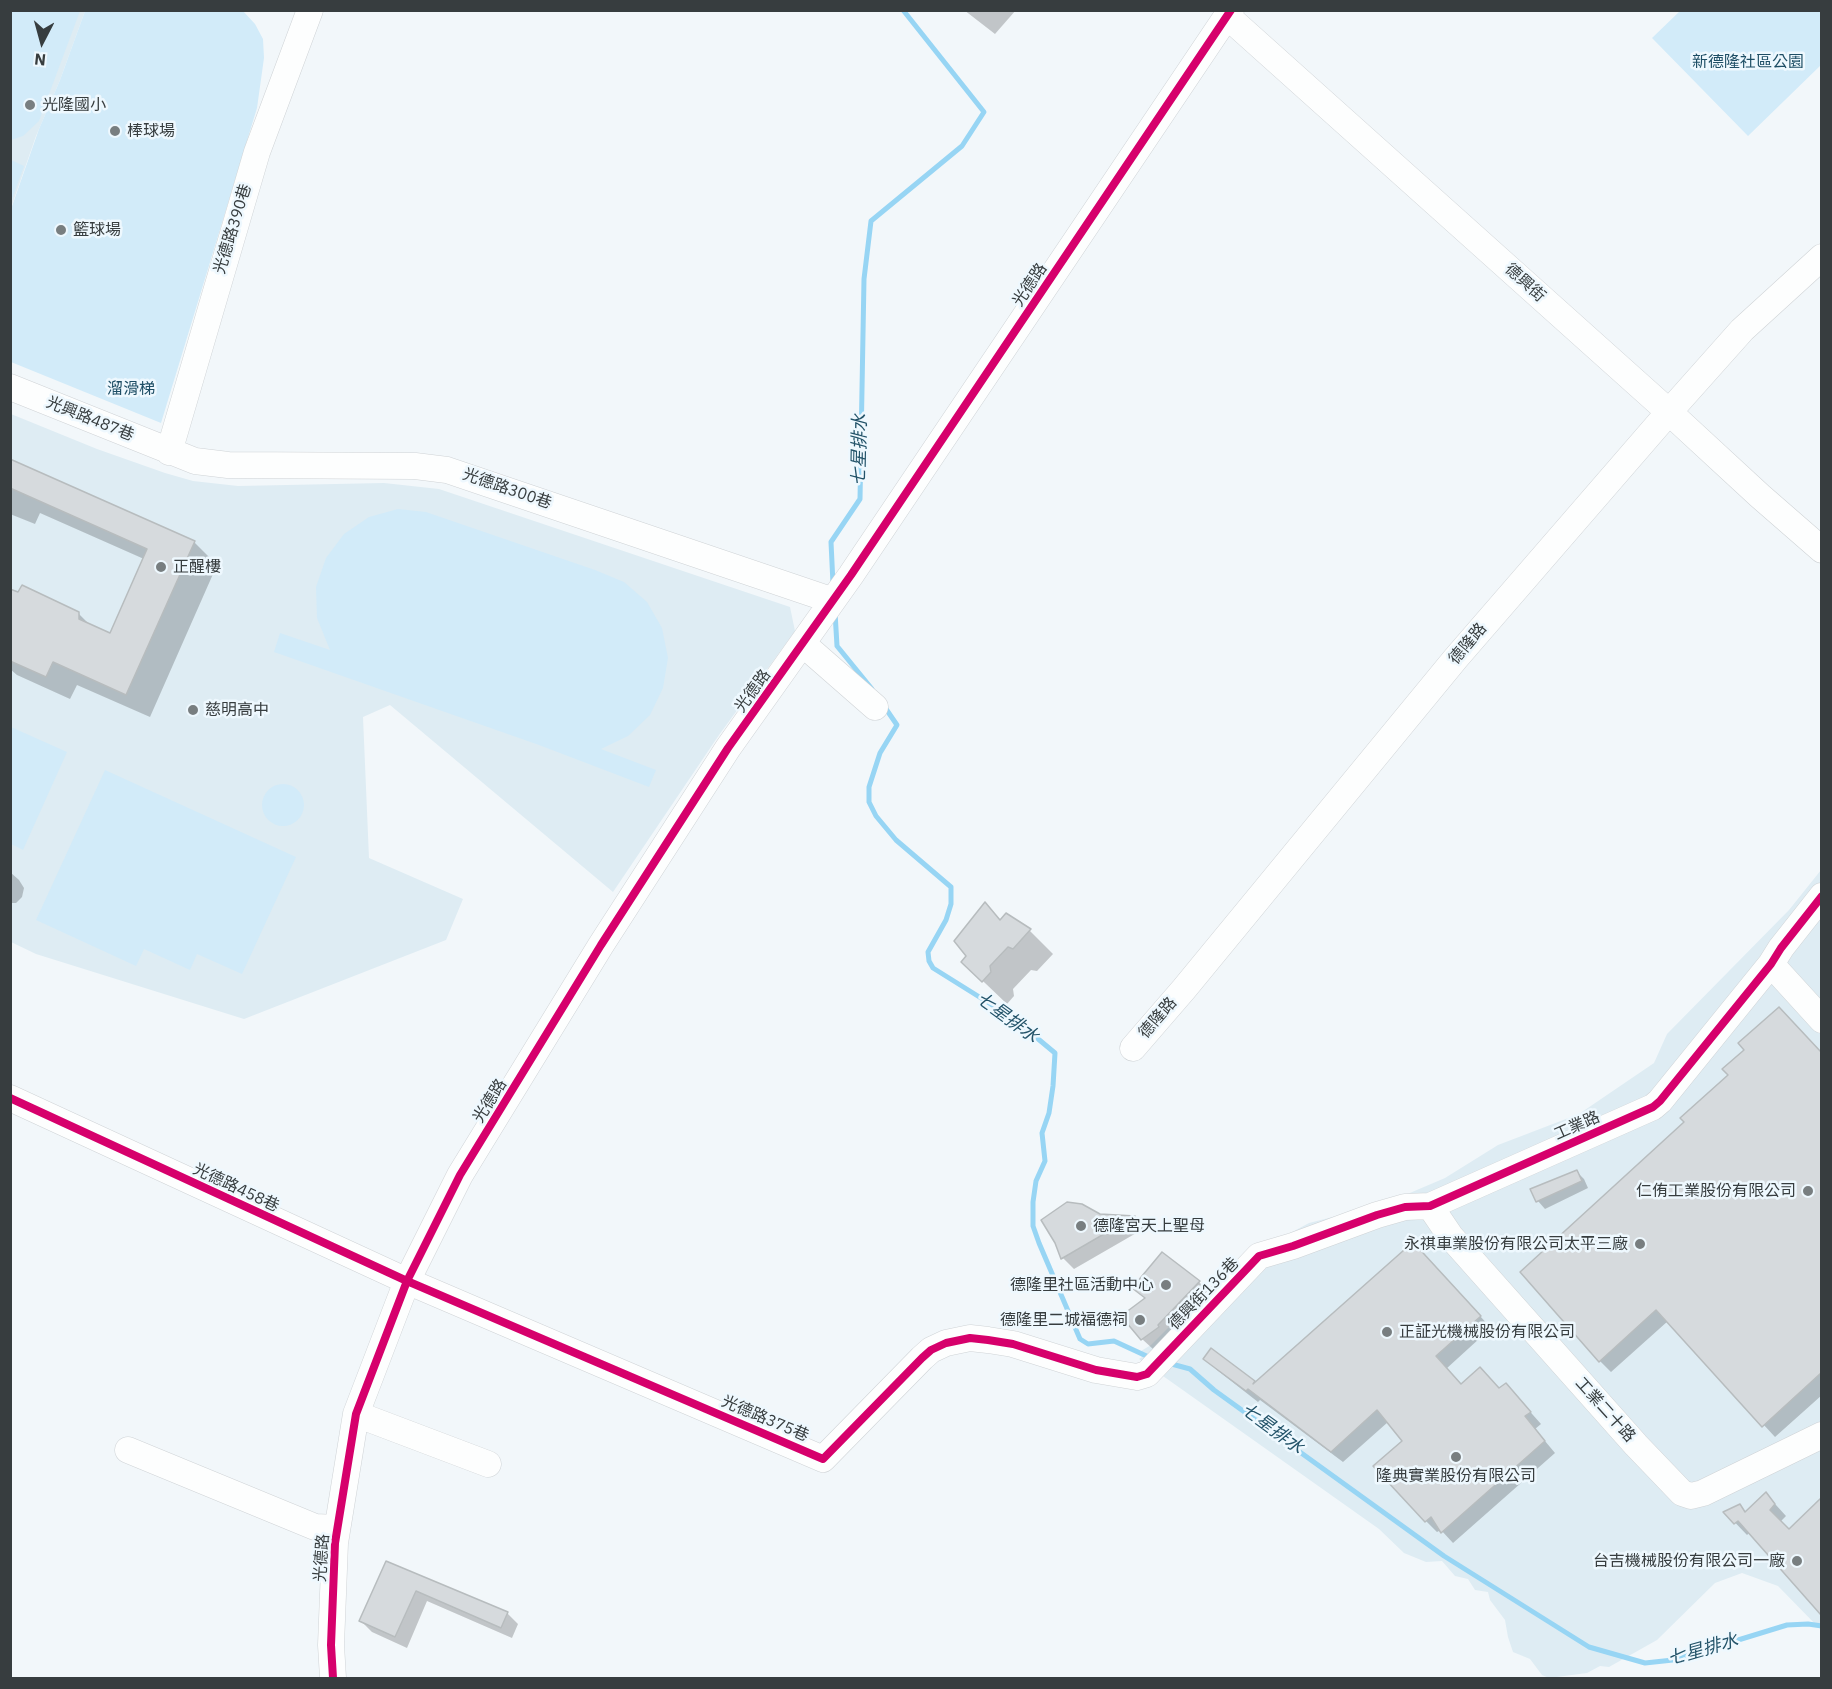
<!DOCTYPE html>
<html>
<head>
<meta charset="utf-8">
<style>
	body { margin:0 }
	#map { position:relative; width:1832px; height:1689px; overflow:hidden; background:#f2f7fa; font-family:"IBM Plex Sans",sans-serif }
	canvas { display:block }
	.frame { position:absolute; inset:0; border:12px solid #373d3f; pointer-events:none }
	.north { position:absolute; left:12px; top:12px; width:60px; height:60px; -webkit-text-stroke:4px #eef8fe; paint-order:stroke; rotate:186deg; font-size:16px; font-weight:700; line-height:24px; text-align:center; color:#373d3f }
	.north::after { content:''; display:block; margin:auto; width:21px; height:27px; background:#373d3f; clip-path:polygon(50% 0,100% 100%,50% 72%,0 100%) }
</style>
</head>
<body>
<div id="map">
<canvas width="1832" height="1689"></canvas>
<div class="frame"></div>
<div class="north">N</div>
</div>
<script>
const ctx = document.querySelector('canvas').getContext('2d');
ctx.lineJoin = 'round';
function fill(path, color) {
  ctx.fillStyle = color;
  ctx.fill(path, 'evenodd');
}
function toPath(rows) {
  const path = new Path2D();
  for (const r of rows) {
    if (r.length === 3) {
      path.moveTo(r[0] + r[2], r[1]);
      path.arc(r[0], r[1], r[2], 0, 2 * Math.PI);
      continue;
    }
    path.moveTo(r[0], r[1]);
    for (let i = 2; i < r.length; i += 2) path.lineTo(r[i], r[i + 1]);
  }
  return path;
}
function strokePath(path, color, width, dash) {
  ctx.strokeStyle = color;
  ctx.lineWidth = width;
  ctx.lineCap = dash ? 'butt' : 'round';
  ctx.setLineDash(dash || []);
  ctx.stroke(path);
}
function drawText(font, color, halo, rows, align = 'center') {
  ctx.font = font + ' "IBM Plex Sans","Noto Sans TC",sans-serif';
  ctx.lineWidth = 5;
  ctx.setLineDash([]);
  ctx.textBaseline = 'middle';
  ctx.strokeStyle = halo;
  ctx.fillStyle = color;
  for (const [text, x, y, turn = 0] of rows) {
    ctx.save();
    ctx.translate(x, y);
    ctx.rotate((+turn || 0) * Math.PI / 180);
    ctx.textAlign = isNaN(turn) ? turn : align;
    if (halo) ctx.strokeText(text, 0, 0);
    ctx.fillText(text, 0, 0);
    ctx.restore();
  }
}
fill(toPath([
	[11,11,85,11,60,80,36,136,11,208],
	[11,414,97,449,165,473,193,481,238,486,384,483,439,489,790,607,795,631,719,735,613,892,390,705,363,717,369,858,463,899,446,940,244,1019,36,954,11,942],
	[1821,870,1821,1630,1778,1586,1742,1573,1715,1583,1657,1640,1609,1667,1600,1666,1587,1673,1549,1678,1542,1675,1530,1659,1513,1652,1508,1637,1505,1620,1490,1600,1488,1592,1475,1590,1468,1579,1455,1576,1442,1561,1426,1562,1404,1553,1379,1529,1139,1359,1142,1357,1140,1356,1141,1351,1151,1345,1177,1319,1222,1295,1281,1238,1309,1223,1384,1204,1445,1178,1498,1145,1579,1114,1654,1063,1667,1034,1789,910]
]), '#deecf3');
fill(toPath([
	[10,11,80,11,39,121,23,136,11,140],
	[85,11,243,11,255,24,263,39,264,58,257,108,161,423,11,362,11,209,39,129,60,80],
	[1680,11,1821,11,1821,65,1748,136,1652,38],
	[11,160,24,166,11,202],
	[398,509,426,512,595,570,624,582,647,602,662,628,668,658,663,688,650,715,628,736,601,749,656,770,649,787,539,745,274,652,280,633,330,650,317,618,316,587,326,558,344,534,369,517],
	[11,727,67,752,23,850,11,844],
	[105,770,296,857,242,974,197,954,190,970,144,949,136,966,36,920],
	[283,805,21]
]), '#d2ebf9');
fill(toPath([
	[964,10,1016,10,995,34],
	[10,461,194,542,217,565,150,717,77,685,70,699,17,675,10,669,10,591,78,613,90,625,111,635,144,559,40,513,35,524,10,514],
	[10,872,19,880,24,888,22,897,16,903,10,903],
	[985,905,1001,921,1007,915,1030,931,1053,954,1037,971,1031,970,1013,989,1014,996,1007,1004,963,962,968,956],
	[1791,1020,1822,1054,1822,1395,1775,1437,1668,1321,1611,1372,1600,1361,1686,1122],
	[1577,1172,1584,1179,1588,1188,1545,1209,1538,1201,1532,1190],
	[1099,1215,1134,1217,1145,1228,1074,1269,1063,1258],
	[1424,1255,1491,1328,1446,1369,1462,1386,1500,1390,1517,1397,1541,1424,1535,1429,1555,1453,1453,1543,1441,1530,1437,1532,1426,1521,1404,1442,1388,1422,1343,1462,1260,1400,1258,1402,1217,1370,1205,1358,1211,1350,1256,1383],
	[1199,1282,1209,1292,1164,1342,1153,1349,1142,1339,1146,1299,1134,1288],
	[1766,1494,1786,1516,1780,1522,1789,1531,1822,1500,1822,1612,1750,1532,1747,1535,1725,1512,1740,1506,1747,1513],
	[387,1563,507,1613,518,1624,512,1638,427,1601,407,1648,372,1632,361,1621]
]), '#0003');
strokePath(toPath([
	[833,584,831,542,860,499,864,279,871,221,962,146,984,112,903,10],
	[835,612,837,646,872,689],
	[884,706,897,725,880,753,869,787,869,802,876,816,896,840,951,887,951,904,946,920,928,952,929,961,933,968,1013,1018,1055,1053,1053,1086,1049,1113,1042,1133,1045,1161,1036,1181,1033,1202,1033,1226,1039,1243,1080,1339,1088,1344,1114,1341,1153,1359],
	[1168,1363,1190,1369,1214,1390,1444,1556,1589,1647,1645,1663,1673,1660,1787,1625,1808,1624,1822,1626]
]), '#97d5f4', 5);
const building = toPath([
	[10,459,195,541,126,695,53,662,46,677,10,661,10,589,18,592,22,585,79,612,79,619,110,633,147,549,10,488,10,459],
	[985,902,1000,920,1006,913,1031,929,1013,949,1008,947,990,966,991,972,982,982,961,962,966,956,954,941,985,902],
	[1779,1007,1821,1052,1821,1373,1762,1427,1656,1310,1599,1362,1520,1272,1684,1122,1680,1118,1728,1075,1722,1069,1744,1050,1738,1043,1779,1007],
	[1577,1170,1582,1181,1536,1202,1530,1189,1577,1170],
	[1067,1202,1082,1204,1100,1214,1135,1216,1061,1259,1055,1243,1041,1220,1067,1202],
	[1413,1242,1481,1316,1436,1356,1461,1384,1480,1367,1499,1388,1506,1383,1531,1412,1525,1416,1545,1441,1441,1533,1431,1517,1425,1522,1373,1466,1402,1441,1377,1410,1331,1452,1248,1389,1246,1391,1203,1359,1211,1348,1255,1381,1253,1384,1413,1242],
	[1162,1252,1200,1281,1158,1325,1159,1327,1141,1340,1121,1316,1145,1298,1132,1288,1162,1252],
	[1766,1492,1775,1504,1770,1510,1789,1529,1821,1498,1821,1615,1738,1521,1734,1524,1723,1512,1740,1504,1745,1512,1766,1492],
	[386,1561,508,1612,501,1628,416,1591,395,1637,359,1621,386,1561]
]);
fill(building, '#d6dadd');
strokePath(building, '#b7bcbe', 1.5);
const minor = toPath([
	[1227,16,1669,412,1760,496,1822,550],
	[10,387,195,461,228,465,415,466,447,470,831,600],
	[169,452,257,152,310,10],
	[803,644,875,707],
	[1771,964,1822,1020],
	[1133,1048,1184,989,1456,658,1669,412,1742,330,1822,257],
	[10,1098,407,1281,823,1459,922,1358,931,1350,946,1343,970,1338,988,1340,1013,1344,1096,1370,1137,1377,1147,1374,1259,1256,1293,1246,1377,1215,1405,1207,1430,1206,1653,1107,1660,1101,1771,964,1781,948,1822,896],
	[1430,1206,1451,1237,1636,1445,1682,1493,1691,1496,1703,1493,1822,1435],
	[356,1414,488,1464],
	[128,1450,315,1527,337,1528],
	[333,1678,331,1645,335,1543,356,1414,407,1281,460,1175,601,945,728,748,851,575,1231,10]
]);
strokePath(minor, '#cfd3d6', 27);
strokePath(minor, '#fdfefe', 26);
strokePath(toPath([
	[10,1098,407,1281,823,1459,922,1358,931,1350,946,1343,970,1338,988,1340,1013,1344,1096,1370,1137,1377,1147,1374,1259,1256,1293,1246,1377,1215,1405,1207,1430,1206,1653,1107,1660,1101,1771,964,1781,948,1822,896],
	[333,1678,331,1645,335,1543,356,1414,407,1281,460,1175,601,945,728,748,851,575,1231,10]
]), '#d6006c', 8);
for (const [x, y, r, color] of [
	[30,105,6,"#787e80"],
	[115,131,6,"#787e80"],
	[61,230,6,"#787e80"],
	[161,567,6,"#787e80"],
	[193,710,6,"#787e80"],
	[1808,1191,6,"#787e80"],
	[1081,1226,6,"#787e80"],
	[1640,1244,6,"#787e80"],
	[1166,1285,6,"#787e80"],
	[1140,1320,6,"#787e80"],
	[1387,1332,6,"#787e80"],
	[1456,1457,6,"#787e80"],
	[1797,1561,6,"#787e80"]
]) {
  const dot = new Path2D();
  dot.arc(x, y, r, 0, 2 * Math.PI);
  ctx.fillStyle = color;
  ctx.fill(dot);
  strokePath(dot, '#eef8fe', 2);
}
drawText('16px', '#1e4e65', '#eef8fe', [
	["新德隆社區公園",1748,62],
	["溜滑梯",131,389]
]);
drawText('16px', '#373d3f', '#eef8fe', [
	["光隆國小",42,105],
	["棒球場",127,131],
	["籃球場",73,230],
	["正醒樓",173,567],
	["慈明高中",205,710],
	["仁侑工業股份有限公司",1796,1191,"right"],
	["德隆宮天上聖母",1093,1226],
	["永祺車業股份有限公司太平三廠",1628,1244,"right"],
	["德隆里社區活動中心",1154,1285,"right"],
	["德隆里二城福德祠",1128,1320,"right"],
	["正証光機械股份有限公司",1399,1332],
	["隆典實業股份有限公司",1456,1476,"center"],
	["台吉機械股份有限公司一廠",1785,1561,"right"]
], 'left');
drawText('16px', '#373d3f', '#eef8fe', [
	["光德路390巷",233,229,-73],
	["德興街",1525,283,42],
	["光德路",1030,285,-56],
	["光興路487巷",90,419,22],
	["光德路300巷",507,489,19],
	["德隆路",1468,644,-50],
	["光德路",753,691,-54],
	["德隆路",1158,1018,-49],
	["光德路",490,1101,-58],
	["工業路",1577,1126,-24],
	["光德路458巷",236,1188,25],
	["德興街136巷",1204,1294,-46],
	["工業二十路",1605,1410,48],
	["光德路375巷",765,1419,23],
	["光德路",322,1558,-86]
]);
drawText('italic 18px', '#235369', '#eef8fe', [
	["七星排水",860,450,-89],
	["七星排水",1007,1018,36],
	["七星排水",1272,1429,36],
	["七星排水",1703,1650,-16]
]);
</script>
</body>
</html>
